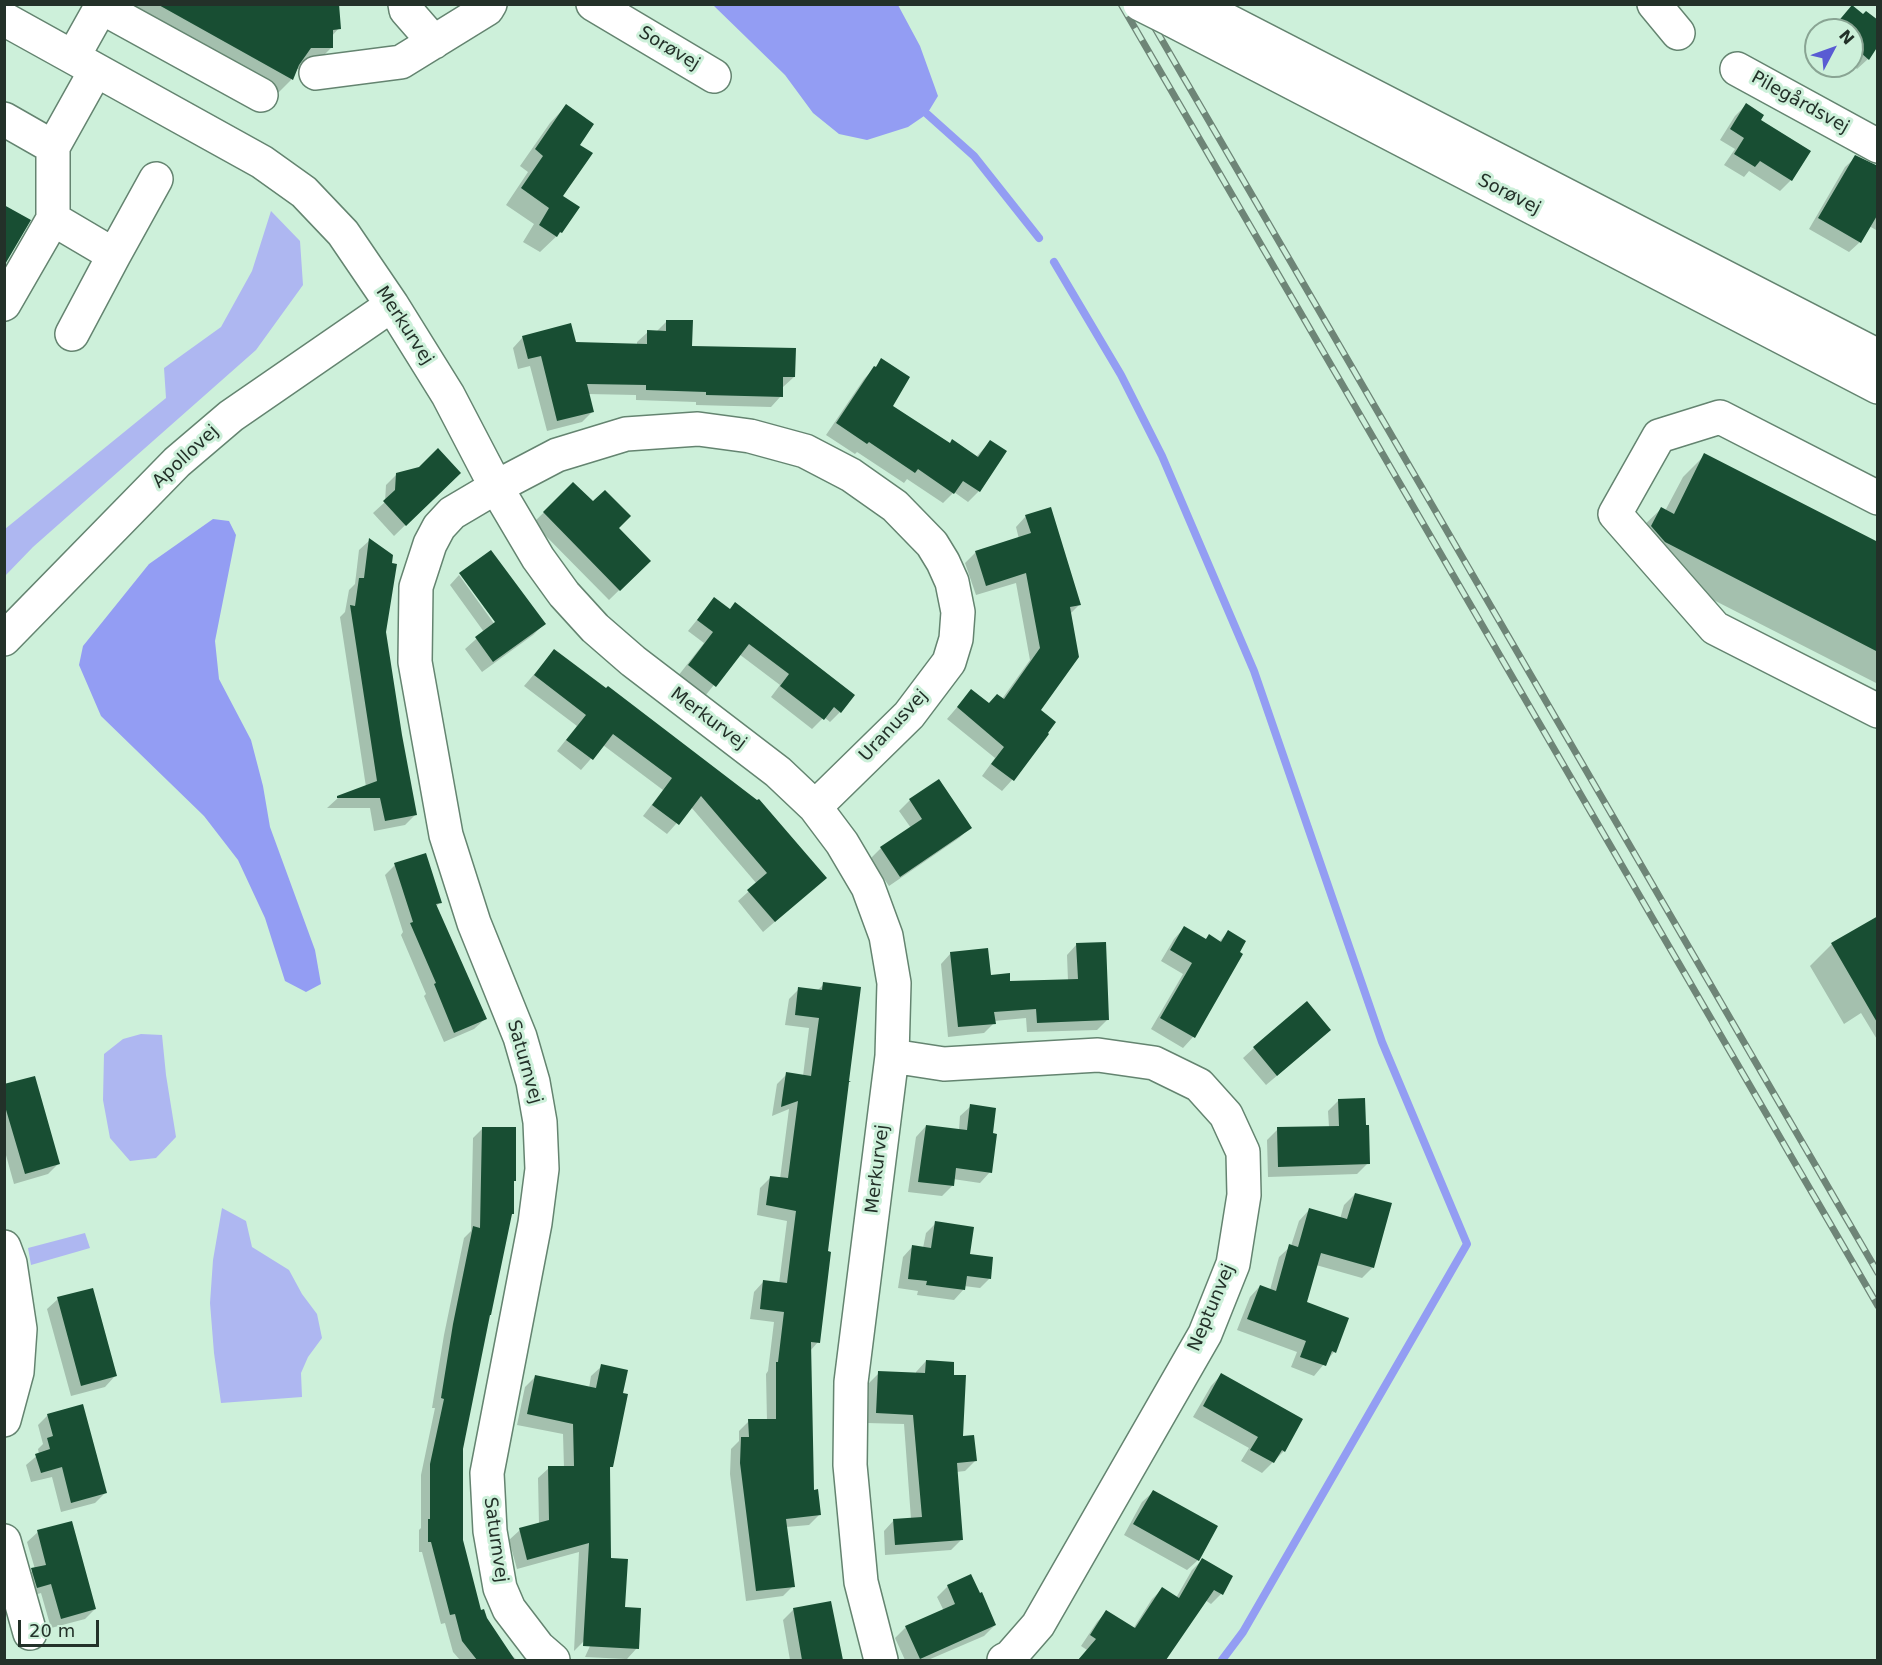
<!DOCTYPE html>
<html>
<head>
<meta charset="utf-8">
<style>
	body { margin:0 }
	#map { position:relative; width:1882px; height:1665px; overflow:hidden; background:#cdf0da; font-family:"DejaVu Sans",sans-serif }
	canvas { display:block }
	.frame { position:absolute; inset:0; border:6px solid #233129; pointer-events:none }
	.north { position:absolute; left:1804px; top:18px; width:60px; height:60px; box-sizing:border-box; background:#cdf0da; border:2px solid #89a493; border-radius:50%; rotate:49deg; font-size:16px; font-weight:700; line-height:24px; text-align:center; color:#233129 }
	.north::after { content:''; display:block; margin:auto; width:21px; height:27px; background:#595bd3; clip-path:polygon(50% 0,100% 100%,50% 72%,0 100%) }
	.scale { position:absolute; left:18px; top:1620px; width:81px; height:27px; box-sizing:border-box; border:3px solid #233129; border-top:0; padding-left:8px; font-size:18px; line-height:21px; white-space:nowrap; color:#233129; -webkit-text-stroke:4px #cdf0da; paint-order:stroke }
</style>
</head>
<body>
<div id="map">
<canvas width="1882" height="1665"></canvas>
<div class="frame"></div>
<div class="north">N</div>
<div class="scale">20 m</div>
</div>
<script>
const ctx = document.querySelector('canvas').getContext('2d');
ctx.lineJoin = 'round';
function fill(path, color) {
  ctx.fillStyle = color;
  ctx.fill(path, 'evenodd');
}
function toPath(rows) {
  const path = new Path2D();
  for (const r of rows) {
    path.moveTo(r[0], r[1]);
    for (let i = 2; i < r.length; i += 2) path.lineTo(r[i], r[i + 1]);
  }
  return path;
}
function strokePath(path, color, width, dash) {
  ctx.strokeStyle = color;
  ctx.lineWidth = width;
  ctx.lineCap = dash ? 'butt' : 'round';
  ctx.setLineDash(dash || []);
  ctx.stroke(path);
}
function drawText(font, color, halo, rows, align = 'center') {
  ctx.font = font + ' "DejaVu Sans",sans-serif';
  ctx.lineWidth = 6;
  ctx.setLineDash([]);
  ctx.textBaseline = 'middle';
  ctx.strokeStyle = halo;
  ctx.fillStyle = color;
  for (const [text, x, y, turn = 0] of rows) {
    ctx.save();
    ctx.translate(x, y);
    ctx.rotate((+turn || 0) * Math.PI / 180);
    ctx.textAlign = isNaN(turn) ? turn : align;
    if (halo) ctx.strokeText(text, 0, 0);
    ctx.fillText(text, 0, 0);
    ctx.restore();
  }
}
fill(toPath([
	[271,211,300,241,303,285,256,350,33,547,5,576,5,529,166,398,164,368,221,327,252,271],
	[141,1034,162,1035,166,1075,176,1137,156,1158,130,1161,110,1138,103,1100,104,1054,123,1039],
	[222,1208,246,1221,252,1247,289,1270,302,1294,317,1314,322,1338,308,1357,301,1373,302,1397,221,1403,214,1353,210,1303,213,1260],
	[85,1233,90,1248,31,1265,28,1248]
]), '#aeb7f1');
fill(toPath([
	[713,5,898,5,920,46,938,96,927,114,908,127,867,140,839,134,813,113,785,75],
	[213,519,229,521,236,535,215,641,219,679,251,740,263,786,270,827,315,950,321,984,306,992,285,981,265,918,238,860,204,816,101,716,79,665,83,646,149,564]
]), '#939df3');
fill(toPath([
	[99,4,337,4,339,28,331,37,331,48,310,69,296,69,291,80,270,101],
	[1863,16,1876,45,1868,59,1857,69,1852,64,1852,30,1832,30],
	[1746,105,1759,120,1809,152,1791,180,1780,191,1749,171,1744,177,1724,165,1735,149,1720,140,1735,116],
	[566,106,578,145,561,196,561,232,540,252,523,242,534,224,506,205,528,172,520,166,550,123],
	[1856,157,1878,169,1878,231,1869,226,1860,242,1849,252,1809,229,1845,167],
	[666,322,691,347,794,377,783,387,781,396,771,407,696,405,696,402,636,400,636,395,588,394,593,411,582,422,547,431,530,366,518,369,513,348,523,337,575,344,637,345,637,342,648,332,656,332],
	[882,360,891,406,949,444,976,457,990,442,979,491,968,502,954,492,943,503,907,479,904,483,857,452,855,454,826,435,864,379],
	[1705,455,1878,544,1878,684,1643,564,1639,530,1661,509,1665,511,1683,477],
	[459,473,394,536,373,513,385,502,386,485,397,474],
	[573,484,649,561,609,600,533,523],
	[1026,516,1080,604,1070,614,1039,711,1047,734,1012,780,1002,791,982,776,995,758,947,719,971,691,988,704,1002,699,1030,660,1016,583,976,595,965,563,976,552,1019,539,1016,527],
	[370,540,401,736,416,814,405,825,374,831,370,808,327,808,338,798,366,787,340,617,345,612,349,590,355,584,359,550],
	[459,575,498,629,544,624,533,635,482,672,465,649,484,632,450,585],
	[714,599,729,611,840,712,830,722,824,717,812,729,771,697,780,685,739,654,705,696,678,676,704,643,688,631],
	[554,651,814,888,763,932,738,901,757,884,691,807,667,834,643,816,663,790,603,745,581,770,557,751,577,726,524,686],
	[910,800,970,828,959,838,889,886,870,859,881,848,911,828,899,811],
	[395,865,440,902,436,907,485,1019,474,1029,444,1042,424,996,426,994,401,935,403,932,385,875],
	[1878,918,1878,1041,1861,1013,1844,1024,1810,966,1832,944],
	[1184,928,1205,940,1209,936,1219,942,1228,932,1238,953,1241,955,1193,1037,1183,1048,1151,1029,1183,974,1161,961,1174,939],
	[1077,944,1107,1020,1097,1030,1027,1032,1026,1018,994,1021,994,1023,984,1033,948,1037,941,964,951,953,990,976,1009,983,1068,981,1067,955],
	[824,984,826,1253,818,1342,810,1351,812,1491,819,1515,809,1525,786,1527,793,1586,783,1596,746,1601,730,1474,731,1449,739,1441,739,1431,749,1421,767,1421,766,1374,768,1371,774,1322,750,1319,754,1292,764,1281,779,1284,787,1221,757,1215,760,1188,770,1178,780,1179,789,1109,772,1116,777,1084,787,1074,803,1076,809,1028,785,1025,789,999,799,989,817,991],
	[1318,1041,1266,1085,1243,1058,1254,1048],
	[4,1086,58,1164,48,1174,14,1184,4,1148],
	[1339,1100,1368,1163,1357,1174,1268,1177,1267,1140,1278,1129,1329,1127,1328,1111],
	[971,1106,992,1135,990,1172,980,1183,953,1179,953,1185,942,1196,908,1192,916,1137,926,1126,959,1130,960,1116],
	[483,1128,515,1180,513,1182,510,1216,461,1449,461,1540,480,1612,505,1649,517,1660,460,1660,453,1652,445,1623,441,1624,422,1552,419,1552,419,1530,421,1528,421,1475,435,1408,432,1408,444,1335,464,1238,471,1231,473,1138],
	[1355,1194,1373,1267,1362,1278,1316,1265,1305,1303,1334,1352,1314,1376,1291,1367,1297,1352,1237,1330,1250,1297,1260,1286,1270,1290,1279,1257,1291,1246,1299,1221,1309,1210,1340,1219,1344,1205],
	[936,1223,990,1278,980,1288,964,1286,964,1289,954,1300,917,1295,918,1291,898,1288,903,1257,913,1246,923,1248,926,1233],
	[58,1299,115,1376,105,1387,71,1396,47,1309],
	[926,1361,952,1376,961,1438,975,1461,965,1471,956,1472,961,1540,951,1550,885,1555,884,1531,894,1520,911,1519,904,1424,867,1423,869,1383,879,1373,916,1374,916,1372],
	[602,1366,622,1395,612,1466,608,1469,610,1560,616,1609,637,1648,627,1659,585,1657,599,1626,574,1651,579,1552,517,1569,509,1540,520,1530,539,1524,538,1478,549,1468,564,1468,563,1434,517,1425,525,1387,535,1377,589,1388,591,1376],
	[1221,1375,1284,1451,1262,1473,1241,1461,1249,1448,1193,1417,1211,1386],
	[48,1415,105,1493,95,1503,61,1512,52,1477,31,1482,26,1465,39,1454,38,1449,43,1444,38,1425],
	[1153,1492,1198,1560,1187,1570,1124,1535,1142,1502],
	[38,1532,95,1609,85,1619,51,1628,41,1593,27,1597,22,1580,35,1569,27,1542],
	[1202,1560,1221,1594,1211,1604,1205,1600,1165,1660,1078,1660,1087,1650,1081,1646,1097,1622,1106,1612,1133,1629,1152,1599,1162,1589,1176,1598,1192,1570],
	[948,1586,995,1625,984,1636,928,1660,905,1660,895,1638,906,1627,944,1611,937,1597],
	[830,1603,841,1660,790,1660,783,1620,793,1610]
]), '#0003');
strokePath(toPath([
	[927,114,974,156,1039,238],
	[1054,262,1121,375,1162,456,1254,671,1382,1042,1467,1244,1243,1632,1222,1660]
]), '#939df3', 8);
fill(toPath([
	[157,4,339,4,341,29,333,30,333,48,311,48,299,65,293,80],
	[1852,5,1863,14,1866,11,1878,20,1878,46,1869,60,1852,45,1852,30,1831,30],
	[1746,103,1764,115,1761,120,1811,151,1792,181,1760,161,1755,167,1734,154,1744,138,1730,129],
	[566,104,594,124,580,145,593,153,563,196,580,207,562,233,560,232,557,237,539,225,549,208,521,188,543,156,535,149],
	[1855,155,1878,166,1878,214,1861,243,1818,218],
	[4,205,31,220,4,266],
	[666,320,693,320,692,346,796,348,795,377,783,377,783,397,706,395,706,392,646,390,646,385,587,384,594,412,557,421,541,356,528,359,522,336,571,323,576,342,647,344,647,330,666,331],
	[881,358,910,377,893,406,950,443,952,439,978,457,990,440,1007,451,980,492,963,481,954,494,918,469,915,473,869,442,867,444,836,423,874,366,876,367],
	[438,448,461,473,406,526,383,501,395,490,396,473,419,467],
	[1704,453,1878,542,1878,652,1665,542,1651,526,1661,507,1674,514],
	[573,482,593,501,605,490,631,516,619,528,651,561,620,591,543,512],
	[1051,507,1081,605,1070,607,1079,657,1041,710,1056,722,1048,733,1049,734,1014,781,991,764,1004,747,957,707,971,689,989,703,997,694,1004,699,1040,648,1026,573,986,586,975,551,1031,533,1025,515],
	[369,538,393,555,392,563,397,564,386,632,402,735,417,815,385,821,380,798,337,798,337,796,377,781,350,605,355,606,359,578,364,578],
	[491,550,546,624,493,662,475,637,495,622,459,573],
	[714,597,730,609,735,602,855,695,841,713,834,707,824,720,780,686,789,674,749,644,716,687,688,665,713,632,697,620],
	[554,649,606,688,608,686,757,800,759,799,827,878,775,922,747,890,767,873,701,796,679,825,652,805,672,778,613,734,593,760,566,740,586,715,534,675],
	[939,779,972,828,900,877,880,847,922,819,909,799],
	[426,853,442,903,436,904,487,1019,454,1033,434,984,436,983,410,923,413,922,394,863],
	[1878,916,1878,1024,1831,943],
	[1184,926,1206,939,1209,934,1221,942,1228,930,1246,941,1240,952,1243,954,1195,1038,1160,1018,1192,963,1170,950],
	[1106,942,1109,1020,1037,1023,1036,1009,994,1012,996,1024,958,1027,950,952,988,948,991,975,1010,973,1010,981,1078,979,1076,943],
	[823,982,861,987,849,1081,851,1081,849,1082,828,1251,831,1252,820,1343,811,1342,814,1490,818,1489,821,1515,786,1519,795,1587,756,1591,740,1463,741,1437,749,1437,748,1419,776,1419,776,1362,778,1362,784,1312,760,1309,763,1280,787,1283,796,1211,766,1205,770,1176,788,1178,798,1101,781,1107,786,1072,811,1076,819,1018,795,1015,798,987,822,990],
	[1307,1001,1331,1030,1277,1076,1253,1047],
	[35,1076,60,1164,25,1174,4,1103,4,1084],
	[1365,1098,1366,1125,1369,1125,1370,1164,1278,1167,1277,1127,1339,1126,1338,1099],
	[970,1104,996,1108,993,1133,997,1134,992,1173,956,1168,954,1186,918,1182,926,1125,967,1130],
	[482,1127,516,1127,516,1181,514,1181,514,1214,512,1214,491,1315,490,1315,463,1449,463,1540,481,1610,484,1609,487,1618,515,1660,477,1660,462,1641,455,1614,450,1615,431,1542,428,1542,428,1519,430,1519,430,1464,444,1399,441,1398,453,1324,473,1226,480,1228],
	[1355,1193,1392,1203,1374,1268,1321,1253,1307,1302,1349,1318,1336,1353,1332,1351,1326,1366,1300,1357,1306,1341,1247,1319,1260,1285,1276,1291,1289,1244,1298,1247,1309,1208,1347,1219],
	[935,1221,974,1227,970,1254,993,1257,991,1279,967,1276,965,1290,926,1285,927,1281,908,1279,912,1245,931,1248],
	[93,1288,117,1376,81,1386,57,1297],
	[926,1360,954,1362,954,1375,966,1375,963,1436,974,1435,977,1461,957,1463,963,1540,895,1545,893,1519,922,1517,913,1415,876,1413,878,1371,925,1373],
	[601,1364,628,1370,623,1393,628,1394,613,1467,610,1467,611,1558,628,1559,625,1607,641,1608,639,1649,583,1646,589,1543,527,1560,519,1528,549,1520,548,1466,574,1466,573,1424,527,1414,535,1375,596,1388],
	[1221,1373,1303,1419,1285,1452,1282,1450,1274,1463,1250,1450,1258,1437,1203,1406],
	[83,1404,107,1493,71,1503,62,1467,41,1473,35,1454,50,1449,47,1438,53,1436,47,1414],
	[1153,1490,1218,1526,1199,1561,1133,1524],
	[72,1521,96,1609,61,1619,51,1584,37,1588,31,1568,46,1565,37,1530],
	[1202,1558,1233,1576,1223,1595,1214,1590,1166,1660,1078,1660,1096,1639,1090,1635,1106,1610,1135,1628,1162,1587,1179,1598],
	[971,1574,980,1593,982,1592,996,1625,920,1659,905,1626,955,1604,947,1585],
	[831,1601,843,1660,802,1660,793,1608]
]), '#184e33');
const minor = toPath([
	[405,4,406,10,434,42],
	[593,4,714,76],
	[1195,4,1878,356],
	[1654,4,1678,33],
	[4,19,262,162,304,192,343,233,392,305,448,395,496,487,538,558,564,594,595,628,633,661,778,772,815,807,842,843,868,887,886,936,894,983,892,1056,851,1382,850,1465,861,1582,881,1660],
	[1170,19,1878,387],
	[73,57,101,7,261,95],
	[1737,69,1878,146],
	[316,73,401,62,487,9,490,4],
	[4,119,53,147,96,70],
	[53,219,114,255,156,179],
	[4,304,53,219,53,147],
	[72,334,114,255],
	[1878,498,1720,417,1659,436,1615,514,1715,628,1878,711],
	[4,639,177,462,231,416,392,305],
	[892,1056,944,1064,1098,1055,1154,1063,1199,1085,1226,1115,1243,1152,1244,1195,1233,1264,1205,1334,1038,1625,1010,1657,1004,1660],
	[4,1247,10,1263,20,1329,17,1372,4,1420],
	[4,1541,30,1633],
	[553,1660,538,1647,509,1609,500,1588,490,1531,487,1473,535,1223,542,1169,540,1122,533,1082,520,1037,474,923,446,835,415,662,416,587,430,544,439,527,452,513,496,487,557,455,626,434,698,429,750,436,805,451,851,475,895,506,932,544,943,562,952,582,958,612,956,639,949,662,909,715,815,807]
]);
strokePath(minor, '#648470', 36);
strokePath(minor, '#fff', 33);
const rail = toPath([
	[1121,4,1878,1306],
	[1141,4,1878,1273]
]);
strokePath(rail, '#6e8577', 7);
strokePath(rail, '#cdf0da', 4.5, [14]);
const minorBridge = toPath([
	[1140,4,1170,19]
]);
strokePath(minorBridge, '#648470', 36, []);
strokePath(minorBridge, '#fff', 33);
drawText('18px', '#233129', '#cdf0da', [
	["Sorøvej",669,49,31],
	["Pilegårdsvej",1800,103,29],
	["Sorøvej",1509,195,27],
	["Merkurvej",404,326,57],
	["Apollovej",186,457,-43],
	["Merkurvej",708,719,37],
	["Uranusvej",894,726,-47],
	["Saturnvej",524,1062,74],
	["Merkurvej",878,1169,-83],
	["Neptunvej",1212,1308,-67],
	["Saturnvej",495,1540,82]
]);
</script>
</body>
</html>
